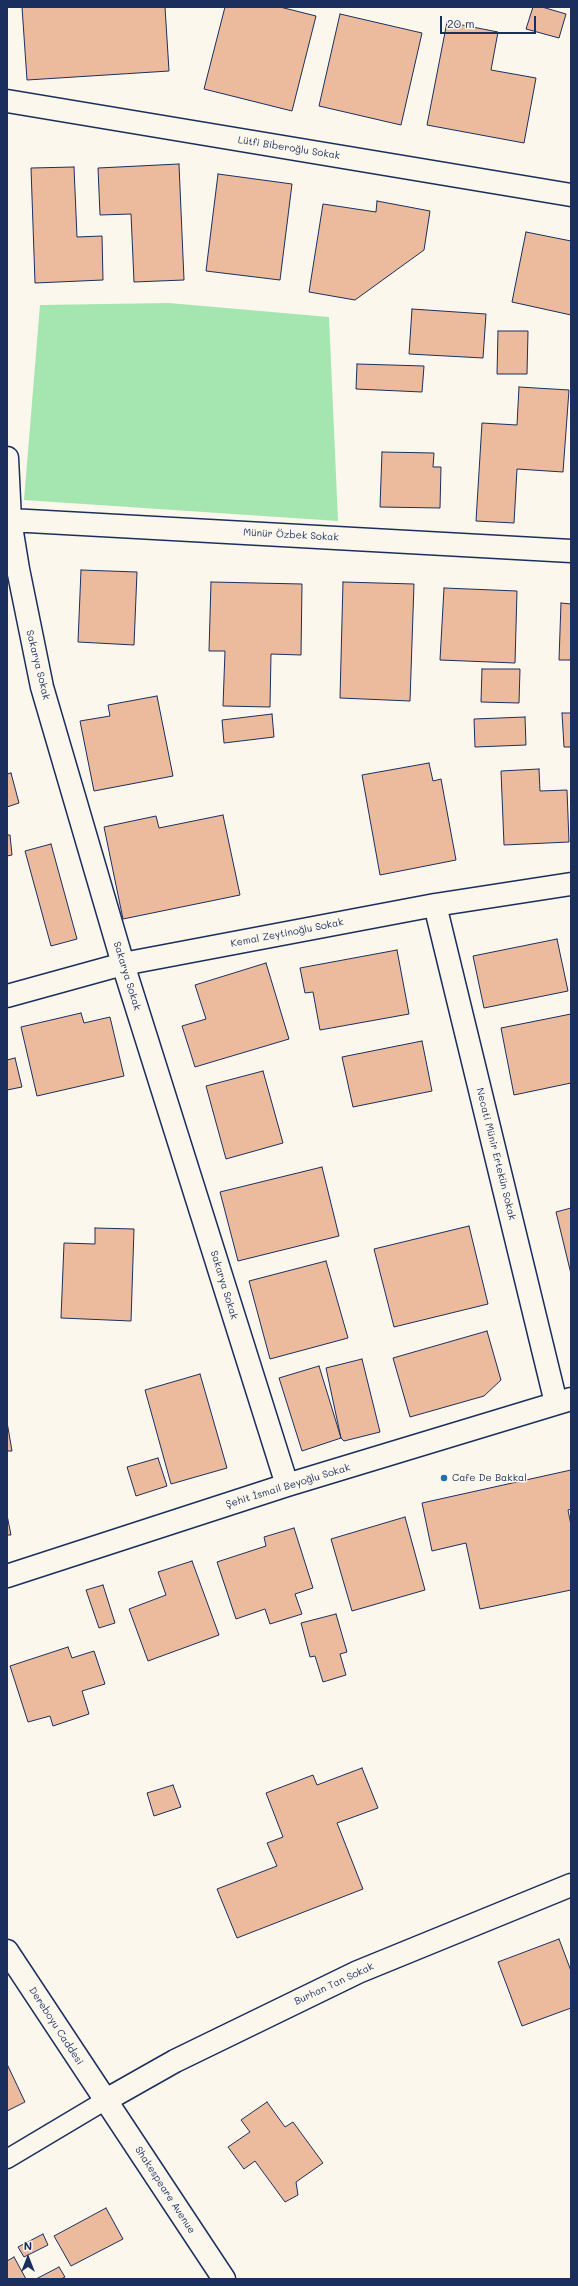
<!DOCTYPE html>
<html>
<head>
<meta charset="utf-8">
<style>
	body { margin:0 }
	#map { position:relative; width:578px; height:2286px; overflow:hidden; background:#fbf7ec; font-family:Mali,sans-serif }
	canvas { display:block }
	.frame { position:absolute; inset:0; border:8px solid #1b2f5e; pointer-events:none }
	.north { position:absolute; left:8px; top:2238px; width:40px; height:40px; -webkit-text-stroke:3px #fbf7ec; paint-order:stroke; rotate:0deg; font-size:11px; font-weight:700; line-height:16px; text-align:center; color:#1b2f5e }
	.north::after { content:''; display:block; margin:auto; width:14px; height:18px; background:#1b2f5e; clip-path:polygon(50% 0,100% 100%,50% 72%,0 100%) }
	.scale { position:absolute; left:440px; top:16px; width:96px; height:18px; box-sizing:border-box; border:2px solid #1b2f5e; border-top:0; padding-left:5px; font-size:12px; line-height:14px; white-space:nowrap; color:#1b2f5e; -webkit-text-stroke:3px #fbf7ec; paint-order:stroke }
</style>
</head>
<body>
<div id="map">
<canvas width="578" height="2286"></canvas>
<div class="frame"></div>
<div class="north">N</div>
<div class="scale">20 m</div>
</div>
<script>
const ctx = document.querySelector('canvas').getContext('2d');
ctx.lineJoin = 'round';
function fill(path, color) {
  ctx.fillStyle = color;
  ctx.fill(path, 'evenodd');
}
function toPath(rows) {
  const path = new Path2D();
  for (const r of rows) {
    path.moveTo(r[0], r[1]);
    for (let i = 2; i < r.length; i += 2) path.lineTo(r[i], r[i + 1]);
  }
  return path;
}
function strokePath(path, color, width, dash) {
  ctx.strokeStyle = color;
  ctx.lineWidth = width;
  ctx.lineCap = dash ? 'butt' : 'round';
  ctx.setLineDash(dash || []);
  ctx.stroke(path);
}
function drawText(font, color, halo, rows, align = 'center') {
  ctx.font = font + ' Mali,sans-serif';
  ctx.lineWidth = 3;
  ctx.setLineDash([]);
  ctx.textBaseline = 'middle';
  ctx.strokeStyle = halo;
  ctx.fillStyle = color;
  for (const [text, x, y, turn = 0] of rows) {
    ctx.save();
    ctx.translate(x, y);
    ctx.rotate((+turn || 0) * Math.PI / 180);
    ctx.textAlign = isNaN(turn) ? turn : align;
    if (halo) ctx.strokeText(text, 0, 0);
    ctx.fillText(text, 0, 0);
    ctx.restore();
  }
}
fill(toPath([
	[169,303,329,317,338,521,24,500,40,305]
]), '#a5e6b0');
const building = toPath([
	[22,7,165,7,169,71,27,80,22,7],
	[225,7,280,7,316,16,292,111,204,89,225,7],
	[533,7,542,7,566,14,559,38,526,29,533,7],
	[340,14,422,33,401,125,319,106,340,14],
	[447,22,498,32,491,70,536,78,524,143,427,125,447,22],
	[179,164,184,280,134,282,131,214,100,215,98,168,179,164],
	[74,167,77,237,102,236,103,280,35,283,31,168,74,167],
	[218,174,292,184,280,280,206,271,218,174],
	[377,201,430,211,424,250,355,300,309,292,323,204,376,212,377,201],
	[526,232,571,241,571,315,512,302,526,232],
	[412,309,486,314,483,358,409,354,412,309],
	[498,331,528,331,527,374,497,374,498,331],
	[357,364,424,366,422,392,356,389,357,364],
	[519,387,569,390,563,472,517,469,514,523,476,521,482,423,517,425,519,387],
	[382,452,434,453,433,467,441,467,440,508,380,507,382,452],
	[81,570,137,572,134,645,78,642,81,570],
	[211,582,302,584,301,655,271,654,270,707,223,706,225,651,209,651,211,582],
	[343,582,414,584,410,701,340,698,343,582],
	[444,588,517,591,515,663,440,660,444,588],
	[561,603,571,604,571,660,559,660,561,603],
	[482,669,520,669,519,703,481,702,482,669],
	[157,696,173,776,94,791,80,721,110,716,108,705,157,696],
	[562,713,571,713,571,747,564,747,562,713],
	[272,714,274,737,224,743,222,720,272,714],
	[525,717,526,745,475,747,474,719,525,717],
	[429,763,433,781,441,779,456,860,380,875,362,775,429,763],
	[539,769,540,791,567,790,569,842,504,845,501,771,539,769],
	[11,773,19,803,7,807,7,774,11,773],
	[223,815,240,895,123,919,104,827,156,816,159,828,223,815],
	[7,835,10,835,12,855,7,856,7,835],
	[51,844,77,939,51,946,25,851,51,844],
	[557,939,568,991,484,1008,473,956,557,939],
	[397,950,409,1014,320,1030,313,992,305,993,300,968,397,950],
	[266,963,289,1039,195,1067,182,1026,206,1019,195,985,266,963],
	[81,1013,84,1023,110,1017,124,1076,37,1096,21,1027,81,1013],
	[571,1014,571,1083,514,1095,501,1028,571,1014],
	[422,1041,432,1091,353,1107,342,1057,422,1041],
	[15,1058,22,1087,7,1090,7,1060,15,1058],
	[263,1071,283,1143,226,1159,206,1086,263,1071],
	[322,1167,339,1236,238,1261,220,1192,322,1167],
	[571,1208,571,1274,556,1212,571,1208],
	[469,1226,488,1304,394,1327,374,1249,469,1226],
	[95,1228,134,1229,131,1321,61,1318,64,1243,95,1244,95,1228],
	[326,1261,348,1338,270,1359,249,1281,326,1261],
	[487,1331,501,1380,484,1396,410,1417,393,1358,487,1331],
	[362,1359,380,1432,344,1441,341,1438,326,1368,362,1359],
	[319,1366,341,1438,302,1451,279,1378,319,1366],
	[200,1374,227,1468,171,1484,145,1390,200,1374],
	[7,1422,12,1451,7,1451,7,1422],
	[158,1458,167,1486,136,1496,127,1467,158,1458],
	[571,1470,571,1509,568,1510,571,1525,571,1590,480,1609,466,1543,432,1551,422,1503,571,1470],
	[7,1515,11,1535,7,1535,7,1515],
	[405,1517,425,1590,352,1611,331,1539,405,1517],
	[294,1528,313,1588,295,1594,302,1614,270,1624,265,1609,236,1619,217,1562,266,1546,264,1537,294,1528],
	[192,1561,219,1635,148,1661,129,1609,166,1595,158,1572,192,1561],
	[103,1585,115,1623,99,1628,86,1590,103,1585],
	[336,1614,347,1652,340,1654,346,1675,323,1682,315,1656,310,1657,301,1623,336,1614],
	[68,1647,72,1658,94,1651,105,1684,82,1691,89,1714,53,1726,50,1716,28,1722,10,1666,68,1647],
	[362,1768,378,1808,337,1823,363,1889,237,1938,217,1889,277,1866,267,1843,283,1837,266,1793,313,1775,317,1785,362,1768],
	[173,1785,181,1807,154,1816,147,1793,173,1785],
	[559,1939,571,1971,571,2008,522,2026,498,1962,559,1939],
	[7,2064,25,2102,7,2111,7,2064],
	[267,2102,285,2127,293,2122,323,2163,296,2182,298,2195,285,2202,255,2161,244,2169,228,2147,250,2132,241,2120,267,2102],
	[106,2208,123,2239,71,2266,54,2236,106,2208],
	[43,2234,48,2245,24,2257,18,2247,43,2234],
	[14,2257,26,2279,7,2279,7,2261,14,2257],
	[59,2267,65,2277,61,2279,36,2279,59,2267]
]);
fill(building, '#ecba9d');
strokePath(building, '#1b2f5e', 1);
const service = toPath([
	[7,2159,106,2100]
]);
const minor = toPath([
	[7,101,571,195],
	[7,458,10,520,18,569,42,687,123,964,287,1485],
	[10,520,571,551],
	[435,905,556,1403],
	[7,996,123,964,435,905,571,884],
	[7,1576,287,1485,571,1399],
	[7,1951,224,2279],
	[106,2100,175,2061,358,1972,571,1885]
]);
strokePath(service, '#1b2f5e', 21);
strokePath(minor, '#1b2f5e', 25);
strokePath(service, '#fbf7ec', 18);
strokePath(minor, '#fbf7ec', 22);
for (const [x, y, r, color] of [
	[444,1478,4,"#1f6fb2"]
]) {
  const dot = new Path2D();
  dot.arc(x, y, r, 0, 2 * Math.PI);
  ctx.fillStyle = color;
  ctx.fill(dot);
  strokePath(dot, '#fbf7ec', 1.5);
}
drawText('10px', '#1b2f5e', '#fbf7ec', [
	["Lütfi Biberoğlu Sokak",289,148,9],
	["Münür Özbek Sokak",291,535,3],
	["Sakarya Sokak",38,665,76],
	["Kemal Zeytinoğlu Sokak",287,933,-11],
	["Sakarya Sokak",127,976,73],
	["Necati Münir Ertekün Sokak",496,1154,76],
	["Sakarya Sokak",224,1285,73],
	["Şehit İsmail Beyoğlu Sokak",288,1486,-17],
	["Burhan Tan Sokak",334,1984,-25],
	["Dereboyu Caddesi",56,2026,57],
	["Shakespeare Avenue",165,2190,57]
]);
drawText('10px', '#1b2f5e', '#fbf7ec', [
	["Cafe De Bakkal",452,1478]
], 'left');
</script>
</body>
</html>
